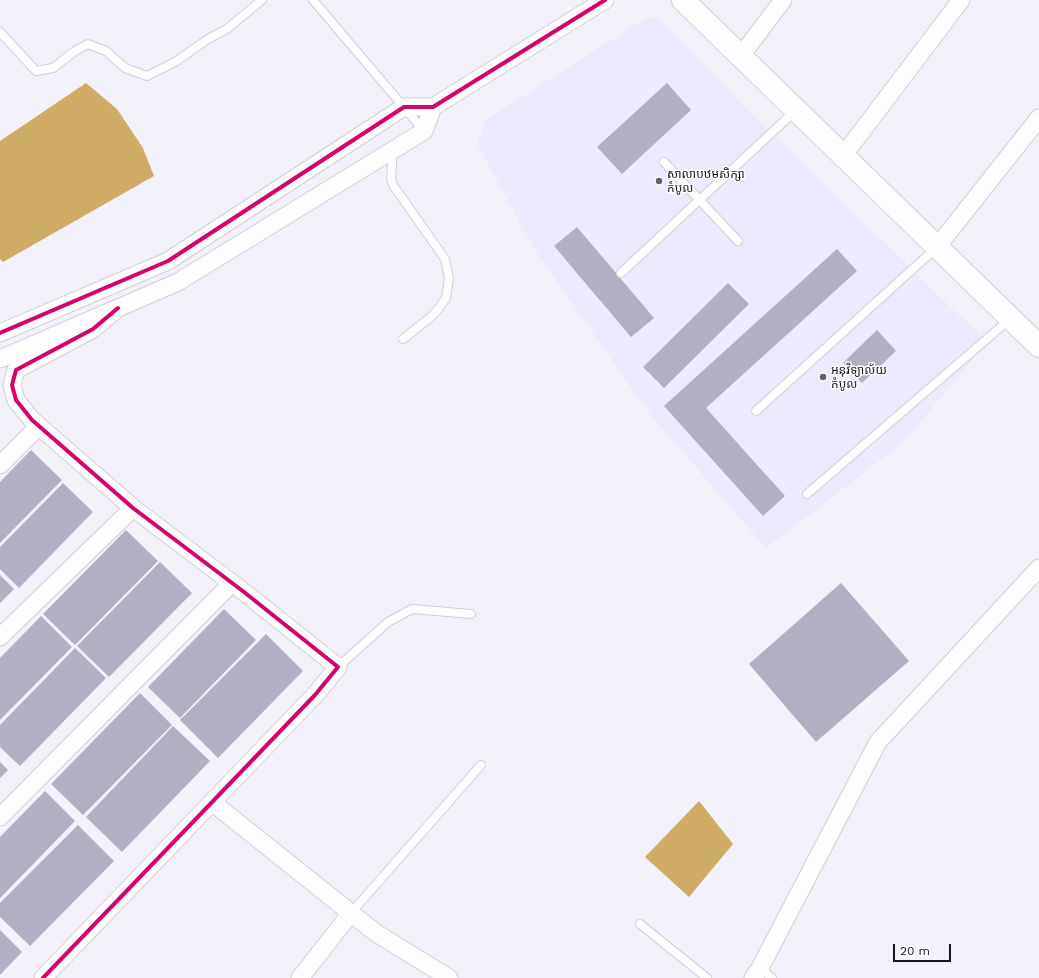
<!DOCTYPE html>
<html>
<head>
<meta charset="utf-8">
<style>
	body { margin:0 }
	#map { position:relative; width:1039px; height:978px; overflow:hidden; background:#f3f2fa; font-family:"Work Sans",sans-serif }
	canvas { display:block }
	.scale { position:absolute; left:893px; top:944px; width:58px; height:18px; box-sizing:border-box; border:2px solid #15141c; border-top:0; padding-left:5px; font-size:12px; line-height:14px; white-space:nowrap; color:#15141c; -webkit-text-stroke:3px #fefefe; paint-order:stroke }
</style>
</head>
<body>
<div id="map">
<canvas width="1039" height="978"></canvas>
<div class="scale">20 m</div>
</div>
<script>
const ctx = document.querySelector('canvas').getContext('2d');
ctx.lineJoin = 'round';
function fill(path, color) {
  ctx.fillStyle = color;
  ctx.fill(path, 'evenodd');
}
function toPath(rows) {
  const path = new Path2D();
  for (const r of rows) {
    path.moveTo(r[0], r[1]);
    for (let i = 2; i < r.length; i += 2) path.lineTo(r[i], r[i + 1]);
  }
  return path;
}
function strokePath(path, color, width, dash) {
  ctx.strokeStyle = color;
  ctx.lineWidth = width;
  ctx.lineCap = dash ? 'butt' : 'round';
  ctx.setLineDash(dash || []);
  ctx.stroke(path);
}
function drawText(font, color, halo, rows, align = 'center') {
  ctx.font = font + ' "Work Sans","Noto Sans Khmer",sans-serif';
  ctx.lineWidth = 3;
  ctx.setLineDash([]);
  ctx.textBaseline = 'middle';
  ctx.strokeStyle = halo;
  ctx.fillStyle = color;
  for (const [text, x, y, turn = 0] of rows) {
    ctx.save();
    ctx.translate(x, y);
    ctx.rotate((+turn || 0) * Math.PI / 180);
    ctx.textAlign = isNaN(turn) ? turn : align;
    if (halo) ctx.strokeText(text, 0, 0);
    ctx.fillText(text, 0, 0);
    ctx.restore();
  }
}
fill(toPath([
	[646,18,658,19,766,128,987,342,904,442,766,548,648,412,533,247,477,144,486,120]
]), '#eceafc');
fill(toPath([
	[86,83,117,109,143,148,154,176,3,262,0,259,0,141],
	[699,801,733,844,689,897,645,857]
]), '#cfac66');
fill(toPath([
	[667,83,691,110,622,174,597,147],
	[577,227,654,318,631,337,554,246],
	[837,249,857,271,706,408,785,496,763,516,664,406],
	[728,283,749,304,664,388,643,367],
	[877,330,896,351,862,383,843,363],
	[31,450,62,480,0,543,0,482],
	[63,483,93,512,19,588,0,569,0,547],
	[126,530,158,561,75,645,43,614],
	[160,562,192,593,109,677,77,646],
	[0,575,14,589,0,603],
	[841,583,909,661,816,742,749,664],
	[224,609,256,640,180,718,148,687],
	[41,616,72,647,0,720,0,658],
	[266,634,303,671,218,758,180,720],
	[75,648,106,678,20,766,0,747,0,725],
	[140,693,172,725,83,815,51,784],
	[173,726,210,761,122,852,86,817],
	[0,762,8,770,0,778],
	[45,791,75,821,0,898,0,837],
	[78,825,114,861,30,946,0,917,0,903],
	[0,930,22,952,0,975]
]), '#b3afc3');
const lane = toPath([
	[313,0,424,131],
	[0,32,36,71,53,68,75,51,88,44,106,51,125,68,147,76,175,62,208,39,227,29,262,0],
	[391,152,392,164,391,179,393,185,445,259,449,278,446,298,439,308,431,317,403,339],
	[664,162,738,241],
	[621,273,795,111],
	[756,411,936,248],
	[807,494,1010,319],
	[338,667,388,622,412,609,471,614],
	[351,913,481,765],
	[640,924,707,978],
	[760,968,772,978]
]);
const street = toPath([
	[740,57,783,0],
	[843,156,961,0],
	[937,247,1039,118],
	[0,333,168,261,404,107,433,107,605,0],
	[0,359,178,282,424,131,433,107],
	[0,465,39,426],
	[0,637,133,508],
	[213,803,376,933,449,978],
	[0,817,232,583],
	[43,978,315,695,338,667,244,592,133,508,32,420,16,400,12,385,16,370,93,329,118,308],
	[300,978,351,913],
	[753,978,760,968,878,742,1039,568]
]);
const secondary = toPath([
	[683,0,1039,346]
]);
strokePath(lane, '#d0cfd7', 10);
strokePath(street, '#d0cfd7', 19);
strokePath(secondary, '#d0cfd7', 24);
strokePath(lane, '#fdfdfe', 8);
strokePath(street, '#fdfdfe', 17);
strokePath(secondary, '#fdfdfe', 22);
strokePath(toPath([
	[0,333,168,261,404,107,433,107,605,0],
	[43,978,315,695,338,667,244,592,133,508,32,420,16,400,12,385,16,370,93,329,118,308]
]), '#d6006c', 4);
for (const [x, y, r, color] of [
	[659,181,4,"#63626a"],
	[823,377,4,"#63626a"]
]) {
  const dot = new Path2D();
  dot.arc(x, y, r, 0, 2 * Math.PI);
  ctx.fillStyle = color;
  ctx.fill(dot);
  strokePath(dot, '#fefefe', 1.5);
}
drawText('12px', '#15141c', '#fefefe', [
	["សាលាបឋមសិក្សា",667,174],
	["កំបូល",667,188],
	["អនុវិទ្យាល័យ",831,370],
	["កំបូល",831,384]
], 'left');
</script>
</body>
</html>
